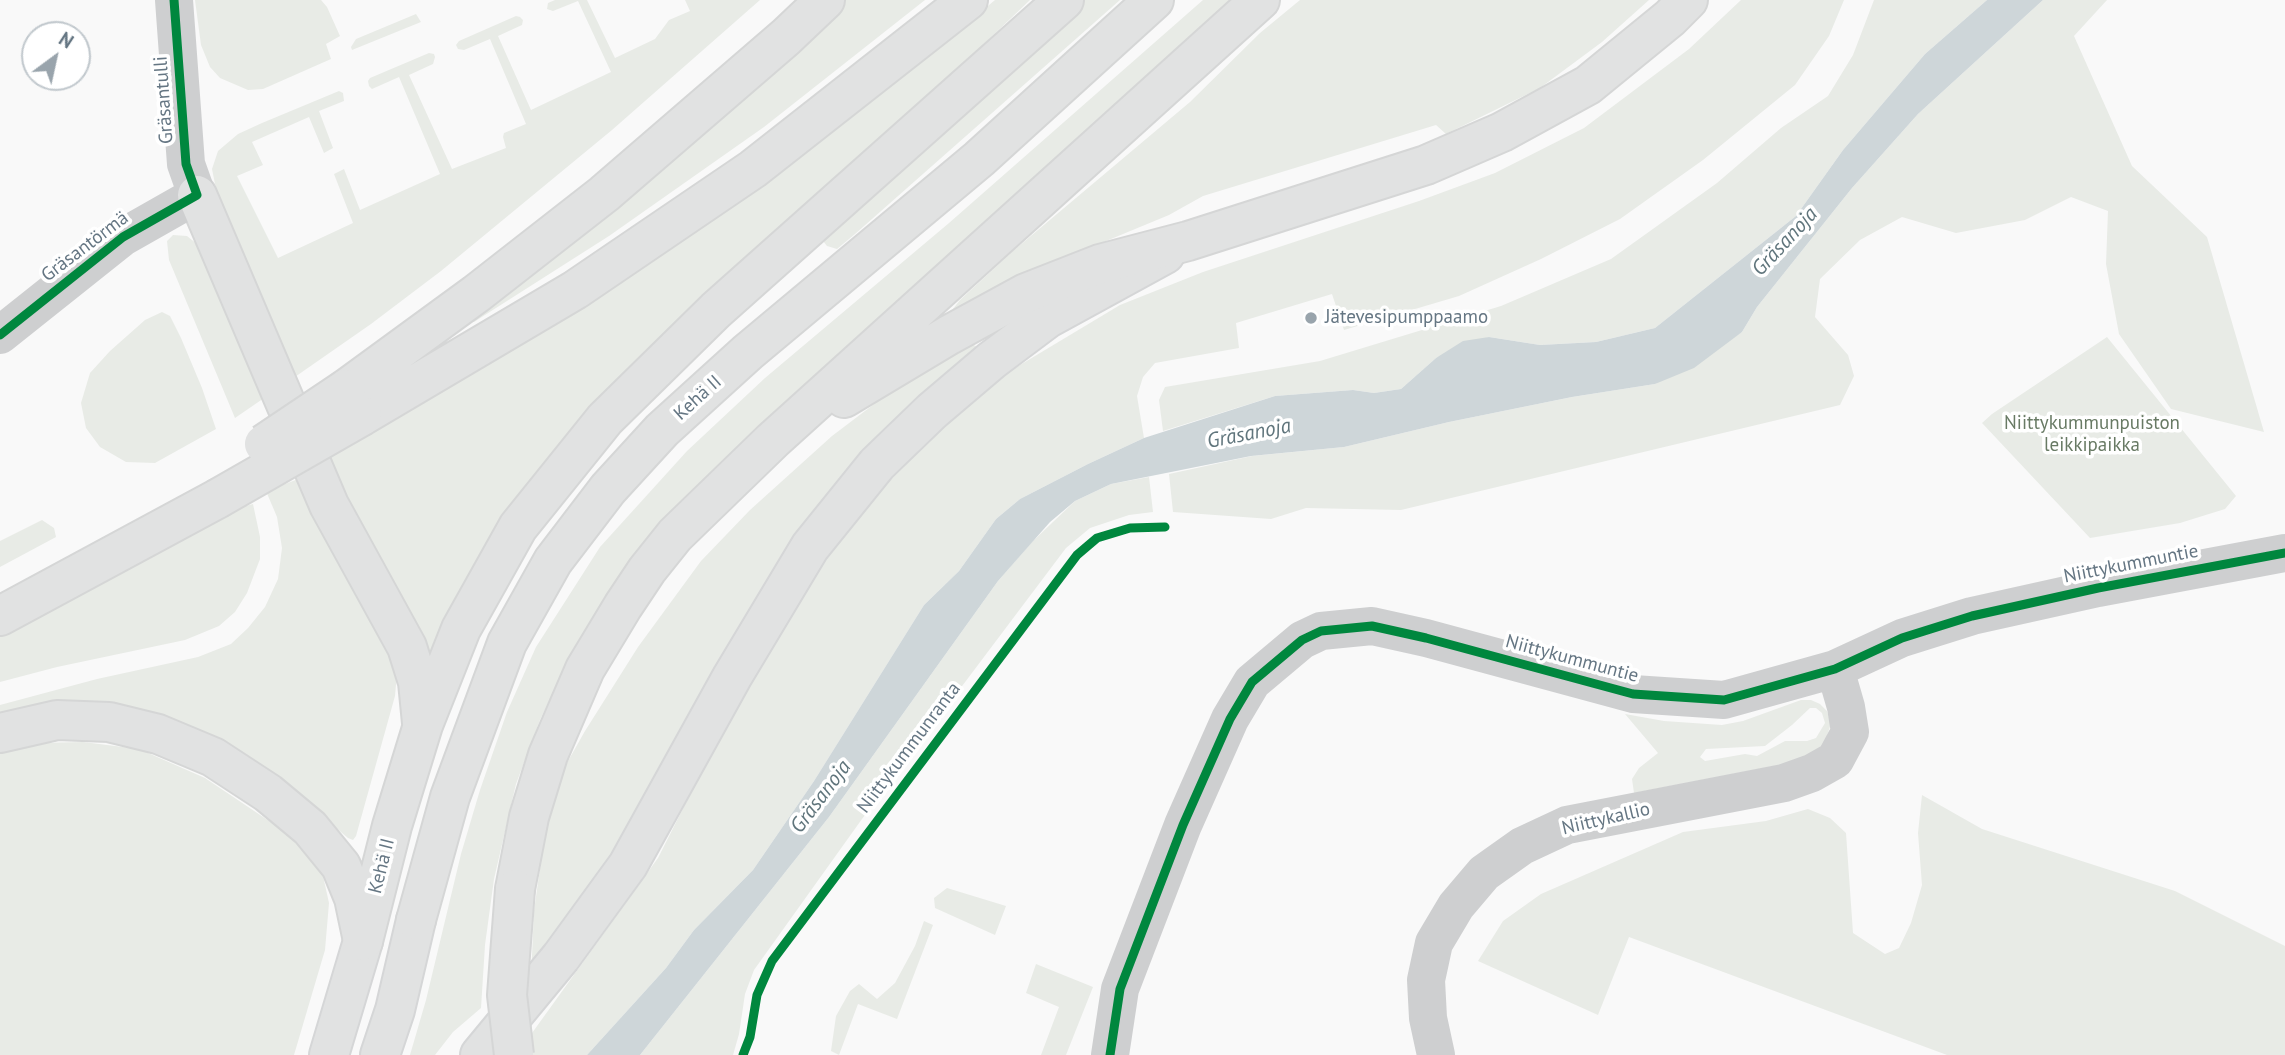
<!DOCTYPE html>
<html>
<head>
<meta charset="utf-8">
<style>
	body { margin:0 }
	#map { position:relative; width:2285px; height:1055px; overflow:hidden; background:#f9f9f9; font-family:"PT Sans",sans-serif }
	canvas { display:block }
	.north { position:absolute; left:21px; top:21px; width:70px; height:70px; box-sizing:border-box; background:#fff; border:2px solid #c1c8cd; border-radius:50%; rotate:33deg; font-size:19px; font-weight:700; line-height:28px; text-align:center; color:#657683 }
	.north::after { content:''; display:block; margin:auto; width:24px; height:32px; background:#99a4ac; clip-path:polygon(50% 0,100% 100%,50% 72%,0 100%) }
</style>
</head>
<body>
<div id="map">
<canvas width="2285" height="1055"></canvas>
<div class="north">N</div>
</div>
<script>
const ctx = document.querySelector('canvas').getContext('2d');
ctx.lineJoin = 'round';
function fill(path, color) {
  ctx.fillStyle = color;
  ctx.fill(path, 'evenodd');
}
function toPath(rows) {
  const path = new Path2D();
  for (const r of rows) {
    path.moveTo(r[0], r[1]);
    for (let i = 2; i < r.length; i += 2) path.lineTo(r[i], r[i + 1]);
  }
  return path;
}
function strokePath(path, color, width, dash) {
  ctx.strokeStyle = color;
  ctx.lineWidth = width;
  ctx.lineCap = dash ? 'butt' : 'round';
  ctx.setLineDash(dash || []);
  ctx.stroke(path);
}
function drawText(font, color, halo, rows, align = 'center') {
  ctx.font = font + ' "PT Sans",sans-serif';
  ctx.lineWidth = 7;
  ctx.setLineDash([]);
  ctx.textBaseline = 'middle';
  ctx.strokeStyle = halo;
  ctx.fillStyle = color;
  for (const [text, x, y, turn = 0] of rows) {
    ctx.save();
    ctx.translate(x, y);
    ctx.rotate((+turn || 0) * Math.PI / 180);
    ctx.textAlign = isNaN(turn) ? turn : align;
    if (halo) ctx.strokeText(text, 0, 0);
    ctx.fillText(text, 0, 0);
    ctx.restore();
  }
}
fill(toPath([
	[195,0,321,0,327,7,340,36,326,44,331,59,263,89,248,90,220,78,210,67,201,45],
	[555,0,587,0,615,58,655,39,669,20,690,11,685,0,760,0,612,130,441,271,371,324,292,379,220,209,212,169,218,151,238,134,262,123,339,91,343,93,344,101,319,111,333,148,324,153,309,117,252,142,263,165,237,176,278,258,353,223,334,174,344,169,360,210,440,174,399,77,372,89,369,86,368,81,370,78,429,53,434,54,435,57,433,64,409,75,452,169,506,148,503,137,504,133,526,124,490,39,464,50,458,49,456,45,459,41,516,16,520,17,523,20,522,25,498,36,531,110,611,72,578,1,553,11,547,9,548,3],
	[846,0,925,0,764,127,609,236,474,322,469,320,710,124],
	[995,0,1030,0,964,63,744,260,428,660,403,598,370,547,326,455,970,21],
	[1085,0,1120,0,855,234,837,249,827,246,823,241,825,234,988,91],
	[1203,0,1240,0,596,615,557,684,540,720,516,784,494,879,485,945,481,1008,453,1032,435,1055,410,1055,426,1000,461,854,480,790,507,712,536,647,600,547,687,451,765,378,949,223],
	[1300,0,1649,0,1602,42,1540,88,1446,134,1436,125,1203,196,1169,215,1094,246,941,324,960,300,1013,251,1190,102,1260,33],
	[1741,0,1844,0,1829,36,1795,85,1703,160,1620,219,1541,259,1459,296,1344,330,1332,294,1236,323,1239,348,1155,363,1143,377,1137,396,1144,438,1088,464,1020,499,996,519,959,571,924,605,814,781,753,870,694,930,666,968,587,1055,528,1055,527,1040,658,858,703,769,813,572,860,510,904,464,995,380,1120,305,1203,272,1419,201,1495,173,1584,128,1689,49],
	[1874,0,1987,0,1925,54,1843,150,1796,216,1655,328,1596,342,1540,345,1489,337,1436,358,1401,389,1374,393,1353,390,1275,396,1163,431,1159,400,1165,387,1320,361,1501,306,1611,259,1717,183,1781,128,1828,96,1853,55],
	[2043,0,2107,0,2074,36,2132,166,2207,237,2264,432,2171,409,2119,334,2106,264,2108,211,2071,197,2025,220,1956,233,1902,217,1860,240,1820,279,1815,317,1848,355,1854,376,1840,405,1401,510,1306,508,1271,519,1173,512,1169,474,1252,456,1344,447,1449,422,1572,397,1655,384,1742,332,1757,307,1852,188,1918,114],
	[416,14,421,22,352,50,351,47,356,39],
	[173,235,187,236,202,248,267,396,235,418,169,260,167,241],
	[162,312,170,316,181,338,202,388,216,429,155,463,126,462,100,447,86,428,81,403,90,373,110,351,145,320],
	[2107,337,2236,496,2225,509,2180,523,2090,538,1982,423,1992,414],
	[974,345,979,348,914,408,531,977,534,911,545,833,559,777,585,731,638,647,701,561,750,510,832,436,890,392,964,347],
	[1149,477,1153,512,1129,515,1090,528,1066,548,862,819,754,970,745,994,739,1034,733,1055,640,1055,829,817,998,581,1032,542,1075,501,1111,484],
	[301,478,383,628,397,673,395,696,356,836,353,840,348,838,296,794,252,763,0,716,0,705,97,679,198,657,231,644,248,628,265,607,278,579,282,548,277,517,266,491],
	[253,504,260,537,260,559,247,593,235,612,219,626,185,640,57,667,0,682,0,633,224,512],
	[42,520,54,528,56,537,0,567,0,541],
	[1801,700,1811,700,1820,704,1827,711,1831,724,1824,744,1805,760,1634,793,1632,779,1639,768,1658,753,1625,714,1664,721,1722,725,1743,721],
	[1810,708,1816,708,1822,713,1825,723,1816,738,1807,741,1785,741,1757,756,1745,754,1705,761,1700,757,1706,749,1765,746,1792,725],
	[83,742,139,749,205,778,275,825,310,855,323,876,329,903,325,950,294,1055,0,1055,0,753,35,743],
	[1922,795,1982,829,2175,891,2285,946,2285,1055,1947,1055,1629,937,1598,1015,1478,961,1503,921,1541,894,1683,832,1766,821,1808,809,1830,818,1846,833,1853,933,1885,954,1899,948,1911,923,1922,885,1918,833],
	[947,888,1006,906,995,935,935,908,934,898],
	[924,921,933,925,897,1019,858,1004,839,1055,831,1051,836,1016,850,991,859,984,877,999,895,983,915,946],
	[1036,964,1093,987,1066,1055,1041,1055,1059,1007,1026,993]
]), '#e8ebe6');
fill(toPath([
	[1987,0,2043,0,1918,114,1852,188,1757,307,1742,332,1694,368,1655,384,1572,397,1449,422,1344,447,1251,456,1111,484,1075,501,1050,522,998,581,829,817,640,1055,587,1055,666,968,694,930,753,870,814,781,924,605,959,571,996,519,1020,499,1088,464,1144,438,1275,396,1353,390,1374,393,1401,389,1436,358,1463,341,1489,337,1540,345,1596,342,1655,328,1796,216,1843,150,1925,54]
]), '#ced6d9');
const major = toPath([
	[329,1055,363,941],
	[380,1055,395,1010,416,920],
	[480,1055,561,957,628,865,732,677,810,547,877,464,932,411,992,360,1048,318,1165,254]
]);
const highway = toPath([
	[197,195,329,505,407,647,418,682,422,723],
	[346,389,476,294,604,194,786,37,825,0],
	[844,398,949,335,1026,293,1100,264,1188,241,1426,165,1502,132,1588,85,1670,18,1688,0],
	[362,416,575,290,753,169,968,0],
	[0,616,217,499],
	[0,733,57,720,109,722,158,734,213,757,268,793,310,828,341,866,354,898,362,936],
	[515,889,529,817,548,755,585,669,623,606,647,570,675,535,773,440,1260,0],
	[416,920,450,797,507,643,553,561,608,489,662,430,748,352,979,159,1154,0],
	[363,941,392,826,423,725,461,629,518,527,605,419,716,310,1064,0]
]);
strokePath(major, '#d5d6d7', 42);
strokePath(highway, '#d5d6d6', 42);
strokePath(toPath([
	[0,335,123,237,197,195,186,164,174,0],
	[1110,1055,1120,989,1183,825,1230,719,1252,682,1302,640,1321,631,1372,626,1426,638,1633,694,1724,700,1835,669,1902,638,1972,616,2098,588,2285,553],
	[1436,1055,1428,1018,1426,980,1434,943,1456,906,1484,873,1522,846,1567,825,1784,783,1812,773,1835,760,1850,732,1846,707,1835,669]
]), '#cecfd0', 38);
strokePath(major, '#e1e2e2', 38);
strokePath(highway, '#e1e2e2', 38);
const highwayBridge = toPath([
	[264,444,346,389],
	[217,499,362,416],
	[514,1055,507,995,515,889]
]);
strokePath(highwayBridge, '#d5d6d6', 42, []);
strokePath(highwayBridge, '#e1e2e2', 38);
strokePath(toPath([
	[0,335,123,237,197,195,186,164,174,0],
	[743,1055,750,1037,757,995,772,961,1077,555,1097,538,1130,528,1165,527],
	[1110,1055,1120,989,1183,825,1230,719,1252,682,1302,640,1321,631,1372,626,1426,638,1633,694,1724,700,1835,669,1902,638,1972,616,2098,588,2285,553]
]), '#00873e', 9);
for (const [x, y, r, color] of [
	[1311,318,7,"#99a4ac"]
]) {
  const dot = new Path2D();
  dot.arc(x, y, r, 0, 2 * Math.PI);
  ctx.fillStyle = color;
  ctx.fill(dot);
  strokePath(dot, '#fff', 2.5);
}
drawText('19px', '#657683', '#fff', [
	["Gräsantulli",164,100,-94],
	["Gräsantörmä",85,247,-37],
	["Kehä II",698,398,-42],
	["Niittykummuntie",2131,564,-11],
	["Niittykummuntie",1572,659,15],
	["Niittykummunranta",909,748,-53],
	["Niittykallio",1606,819,-13],
	["Kehä II",382,866,-76]
]);
drawText('19px', '#657683', '#fff', [
	["Jätevesipumppaamo",1325,318]
], 'left');
drawText('19px', '#687a64', '#fff', [
	["Niittykummunpuiston",2092,424],
	["leikkipaikka",2092,446]
]);
drawText('italic 21px', '#60757c', '#fff', [
	["Gräsanoja",1785,242,-47],
	["Gräsanoja",1249,434,-11],
	["Gräsanoja",821,797,-53]
]);
</script>
</body>
</html>
